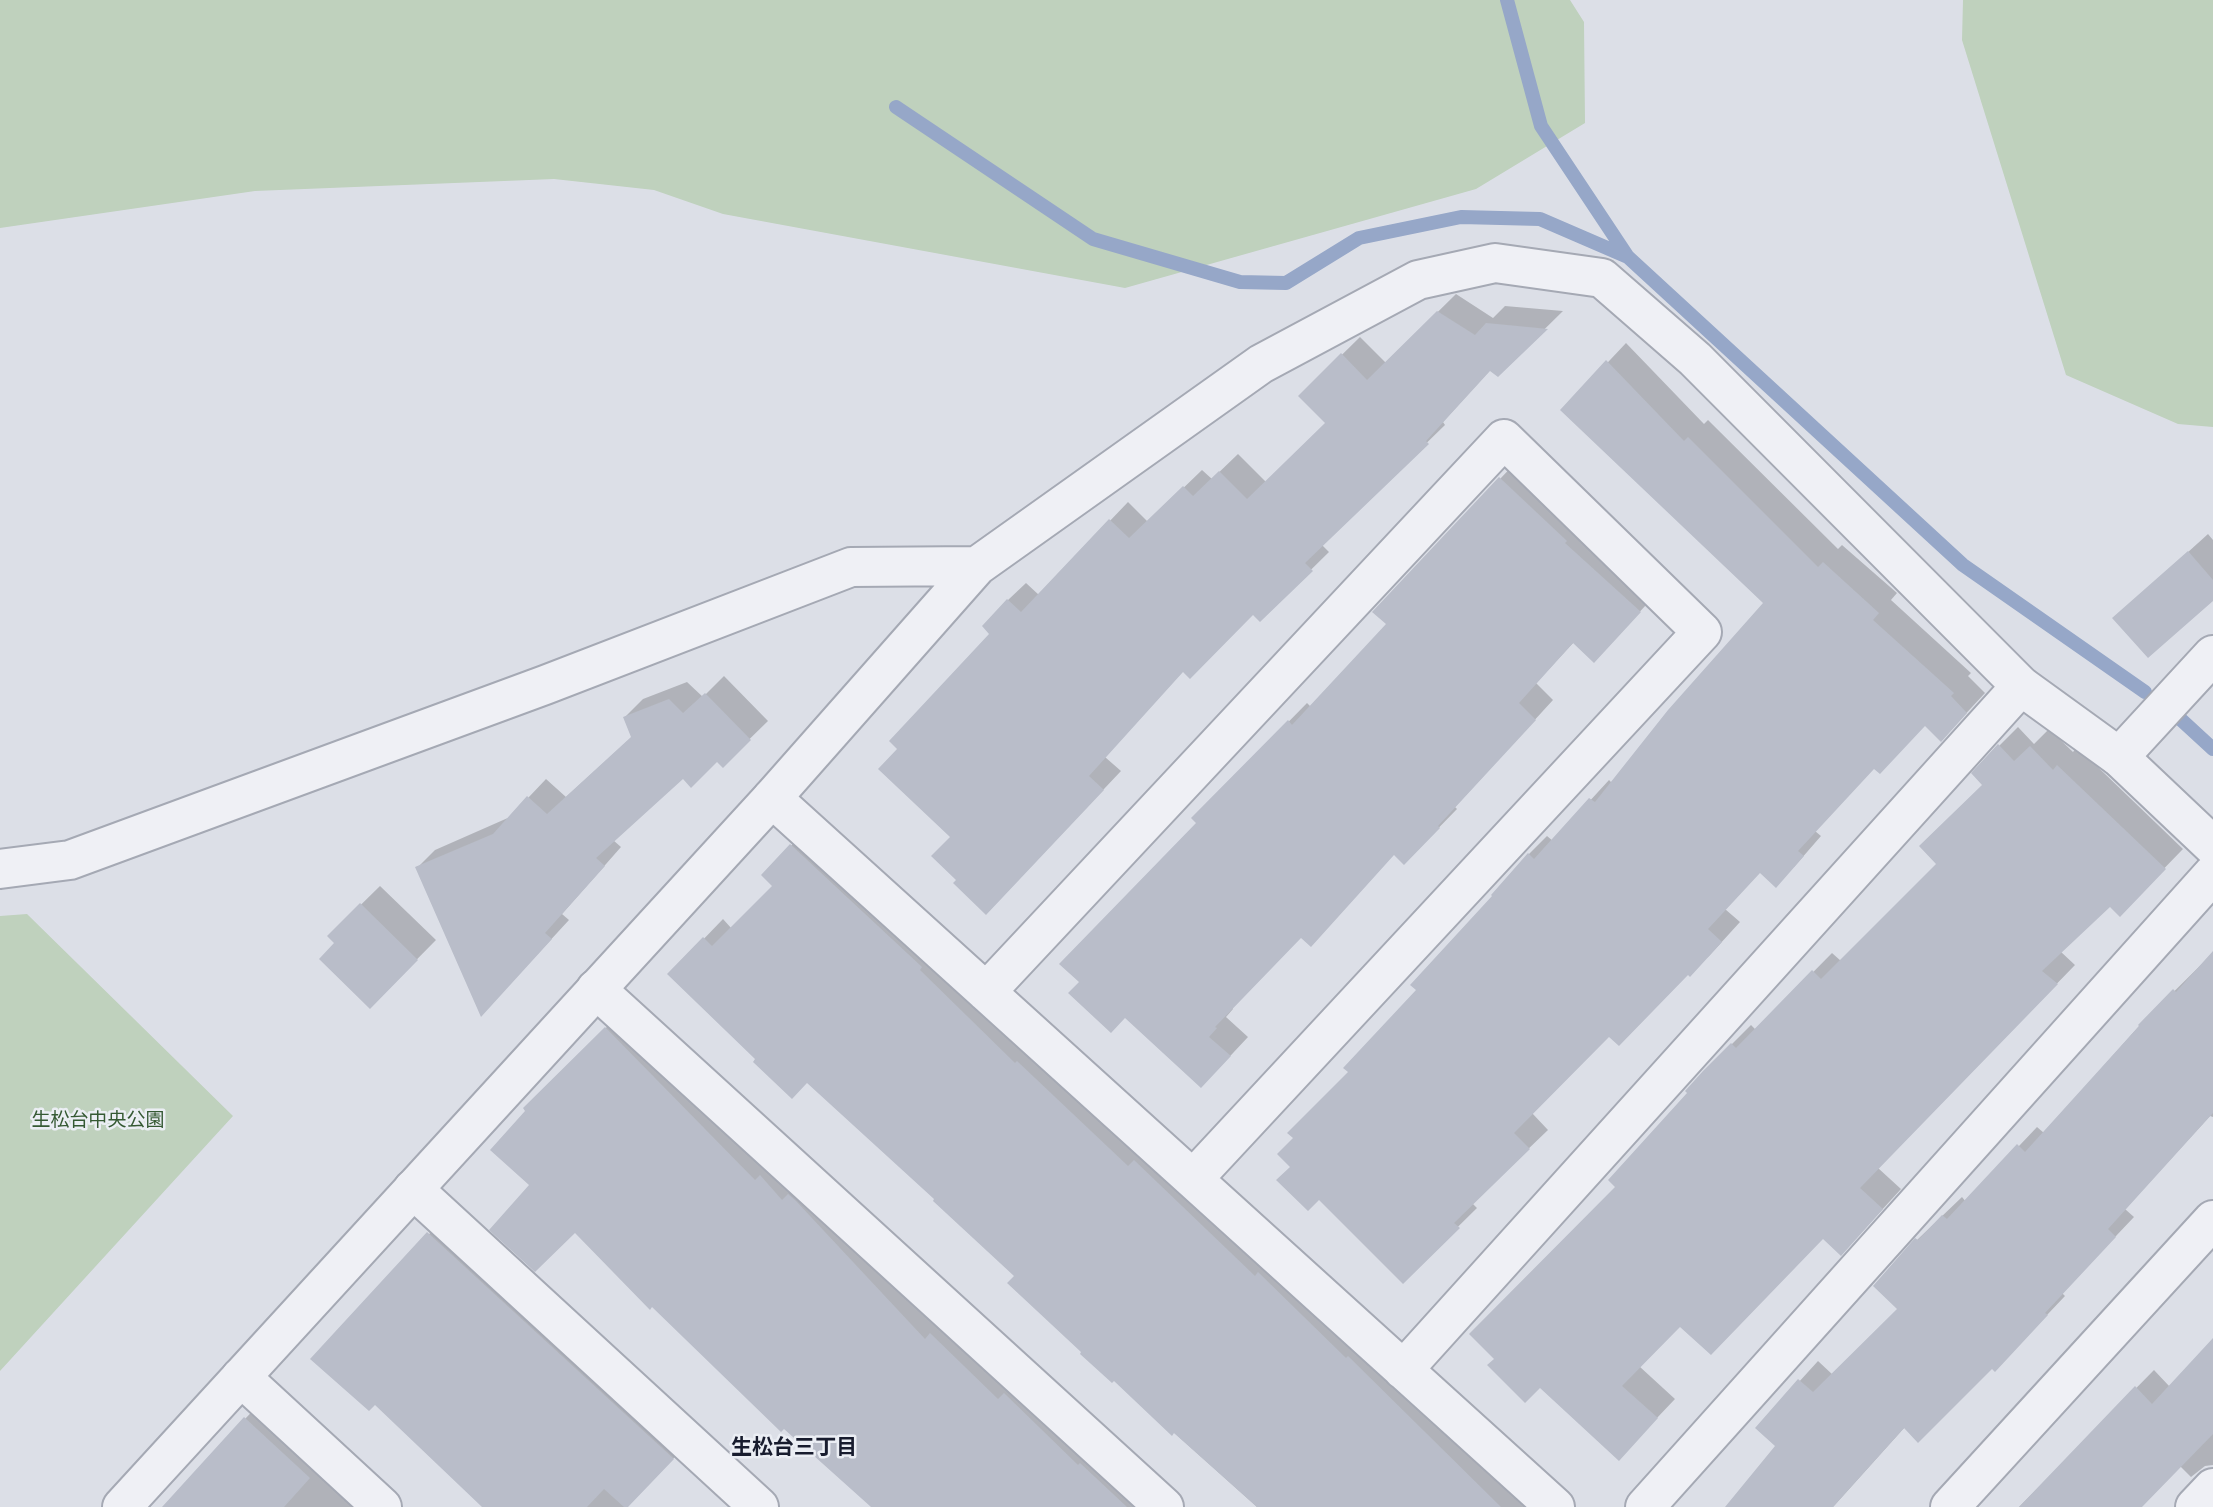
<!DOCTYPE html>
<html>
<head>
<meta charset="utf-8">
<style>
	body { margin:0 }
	canvas { display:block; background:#dcdfe7 }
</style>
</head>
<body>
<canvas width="2213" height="1507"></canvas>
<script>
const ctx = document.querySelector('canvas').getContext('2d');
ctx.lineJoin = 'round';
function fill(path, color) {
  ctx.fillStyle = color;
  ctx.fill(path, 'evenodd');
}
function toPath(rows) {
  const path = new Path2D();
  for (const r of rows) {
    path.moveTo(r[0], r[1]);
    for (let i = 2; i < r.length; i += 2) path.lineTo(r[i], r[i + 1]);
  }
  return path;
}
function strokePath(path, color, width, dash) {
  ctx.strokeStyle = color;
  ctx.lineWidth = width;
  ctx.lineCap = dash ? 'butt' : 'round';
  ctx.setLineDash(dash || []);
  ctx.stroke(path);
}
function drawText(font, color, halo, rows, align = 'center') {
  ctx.font = font + ' Raleway,"Noto Sans JP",sans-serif';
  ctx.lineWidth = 5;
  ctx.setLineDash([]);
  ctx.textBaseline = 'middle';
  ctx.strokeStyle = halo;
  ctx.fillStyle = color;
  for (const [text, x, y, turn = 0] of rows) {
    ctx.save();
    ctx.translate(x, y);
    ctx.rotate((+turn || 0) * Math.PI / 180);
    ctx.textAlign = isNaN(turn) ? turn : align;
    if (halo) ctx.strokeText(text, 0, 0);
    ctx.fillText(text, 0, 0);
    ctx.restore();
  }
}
fill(toPath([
	[0,0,1570,0,1584,22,1585,123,1476,189,1125,288,723,214,654,190,554,179,255,191,0,228],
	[1963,0,2213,0,2213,427,2178,424,2066,375,1962,40],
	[27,914,233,1116,0,1371,0,916]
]), '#bfd1bd');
fill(toPath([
	[1456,294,1493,318,1505,306,1563,311,1498,375,1491,369,1443,422,1445,425,1322,545,1329,552,1260,620,1253,613,1184,670,1105,757,1121,771,1004,895,958,880,953,837,900,748,992,634,1008,600,1026,583,1039,595,1128,502,1148,522,1202,470,1212,479,1238,454,1266,482,1327,423,1300,396,1360,337,1386,363],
	[1626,343,1704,424,1708,420,1838,549,1842,545,1897,593,1891,600,1971,673,1968,676,1985,693,1959,721,1926,724,1875,767,1815,831,1821,836,1794,867,1760,872,1725,909,1740,922,1709,956,1609,1035,1532,1113,1548,1130,1472,1203,1477,1208,1403,1281,1292,1166,1350,1072,1529,854,1547,836,1553,841,1609,780,1612,783,1765,603,1563,410],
	[1518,460,1657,593,1612,642,1574,642,1536,683,1553,700,1455,807,1457,809,1422,845,1395,853,1301,935,1232,1007,1233,1009,1226,1017,1248,1037,1219,1068,1125,1016,1081,982,1199,823,1194,818,1307,703,1311,707,1388,624,1374,612],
	[2208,534,2213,540,2213,599,2115,618],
	[724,676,768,721,723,765,717,760,683,777,613,840,621,847,562,914,569,920,499,996,417,868,435,850,510,817,546,779,566,797,632,737,625,717,643,699,687,682,703,697],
	[2018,727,2034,744,2049,729,2073,752,2077,747,2183,849,2120,914,2110,904,2060,951,2075,965,1878,1168,1901,1189,1859,1235,1823,1237,1680,1324,1639,1366,1675,1399,1619,1458,1618,1187,1704,1072,1751,1025,1756,1030,1832,953,1841,961,1939,864,1985,784,1999,746],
	[810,826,1547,1507,1257,1507,1084,1352,1016,1276,937,1199,808,1081,758,1059,670,974,723,919,732,929,775,886,763,875],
	[380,886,436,940,370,1007,336,943,329,936],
	[2213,953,2213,1117,2210,1116,2125,1209,2134,1217,2062,1293,2065,1296,2013,1351,1905,1427,1833,1507,1727,1507,1777,1446,1757,1428,1818,1361,1833,1375,1899,1309,1917,1240,1962,1197,1966,1202,2037,1127,2044,1133,2140,1025],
	[624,1010,1164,1507,884,1507,532,1185,528,1111,525,1108],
	[447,1215,692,1439,627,1507,485,1507,375,1403,313,1358],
	[2213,1341,2213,1465,2205,1466,2191,1477,2180,1466,2140,1507,2019,1507,2154,1370,2170,1387],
	[263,1400,379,1507,175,1507,245,1419]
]), '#0003');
strokePath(toPath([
	[1507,0,1541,126,1628,257],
	[896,107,1093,239,1240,282,1286,283,1359,238,1461,217,1540,219,1628,257,1963,565,2145,692],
	[2176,715,2213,749]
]), '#96a7c8', 14);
fill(toPath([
	[1437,311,1475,335,1486,323,1548,329,1498,377,1490,371,1426,441,1429,444,1305,563,1313,571,1260,622,1253,615,1190,679,1183,672,1089,776,1104,790,986,915,953,883,956,880,931,856,950,837,878,769,897,749,889,741,989,634,982,626,1007,599,1021,612,1109,519,1129,538,1183,486,1193,496,1219,471,1247,499,1325,423,1298,396,1341,353,1367,380],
	[1606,360,1684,441,1688,437,1818,567,1823,562,1879,613,1873,620,1954,693,1951,696,1967,713,1941,742,1925,726,1880,774,1874,769,1798,851,1804,856,1776,888,1760,873,1708,929,1722,942,1690,977,1688,975,1619,1046,1609,1037,1514,1133,1530,1149,1454,1223,1460,1228,1403,1284,1319,1200,1308,1211,1276,1180,1290,1167,1277,1154,1293,1138,1287,1133,1348,1072,1343,1068,1416,990,1410,985,1492,896,1491,895,1528,853,1534,859,1589,798,1595,802,1668,710,1763,603,1560,410],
	[1499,477,1567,541,1565,543,1641,612,1594,663,1573,643,1519,703,1536,720,1438,826,1440,828,1404,865,1394,855,1311,947,1301,938,1215,1027,1217,1028,1209,1037,1231,1056,1201,1088,1125,1018,1111,1033,1068,993,1079,982,1059,964,1196,823,1191,818,1288,720,1292,725,1386,624,1372,612],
	[2188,551,2213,580,2213,601,2148,658,2112,618],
	[705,693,751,740,723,768,717,762,691,788,683,779,596,858,605,866,545,933,552,939,481,1017,415,867,493,834,527,796,547,814,631,737,623,717,669,699,683,713],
	[1998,744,2014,761,2030,746,2053,770,2057,765,2166,869,2120,917,2110,907,2042,971,2058,984,1860,1188,1883,1209,1841,1256,1823,1239,1711,1355,1680,1327,1622,1386,1658,1418,1619,1461,1540,1388,1525,1403,1487,1365,1494,1359,1469,1334,1615,1187,1608,1180,1687,1093,1685,1091,1703,1071,1731,1043,1736,1048,1812,970,1821,979,1936,864,1919,846,1982,785,1971,773],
	[790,844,922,967,920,970,1015,1063,1017,1061,1128,1166,1134,1160,1255,1276,1258,1272,1346,1358,1348,1356,1501,1507,1257,1507,1174,1433,1172,1436,1114,1381,1112,1383,1080,1354,1081,1352,1007,1283,1014,1276,933,1201,934,1199,807,1083,792,1099,753,1062,755,1059,667,974,703,937,712,946,772,886,761,875],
	[360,903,418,960,370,1009,319,959,334,943,327,936],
	[2213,951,2213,1113,2108,1229,2116,1237,2045,1313,2048,1315,1995,1372,1992,1369,1918,1443,1904,1428,1833,1507,1725,1507,1775,1446,1755,1428,1798,1379,1813,1392,1897,1309,1873,1286,1915,1238,1918,1240,1942,1215,1947,1219,2017,1144,2025,1152,2139,1026,2138,1025,2173,989,2176,992],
	[605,1027,755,1180,760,1175,782,1200,788,1194,796,1201,925,1339,930,1333,998,1399,1004,1393,1078,1465,1080,1463,1127,1507,871,1507,784,1429,781,1432,652,1307,650,1310,575,1233,535,1272,489,1230,529,1185,490,1150,525,1111,523,1108],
	[427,1232,674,1459,628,1507,624,1507,604,1489,587,1507,482,1507,375,1405,369,1411,310,1359],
	[2213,1338,2213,1434,2142,1507,2019,1507,2135,1386,2152,1404],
	[244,1417,310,1478,284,1507,162,1507]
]), '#b9bdc9');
const minor = toPath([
	[2119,757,2213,655],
	[772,798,1555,1507],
	[596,989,1164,1507],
	[986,992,1504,439,1702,632,1193,1179],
	[413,1189,759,1507],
	[1403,1370,2021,686],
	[241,1377,382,1507],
	[1645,1507,2213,874],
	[2195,1507,2213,1488]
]);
const tertiary = toPath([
	[0,869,70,860,545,685,851,567,977,566,1261,364,1418,280,1495,263,1602,278,1695,359,2021,686,2119,757,2213,846],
	[122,1507,772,798,977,566],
	[1950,1507,2213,1220]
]);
strokePath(minor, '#a5a9b4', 42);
strokePath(tertiary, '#a5a9b4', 42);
strokePath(minor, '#eff0f5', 38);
strokePath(tertiary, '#eff0f5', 38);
drawText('19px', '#355933', '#ebeef4', [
	["生松台中央公園",98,1120]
]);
drawText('bold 21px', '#181c2e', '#ebeef4', [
	["生松台三丁目",794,1448]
]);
</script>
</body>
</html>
